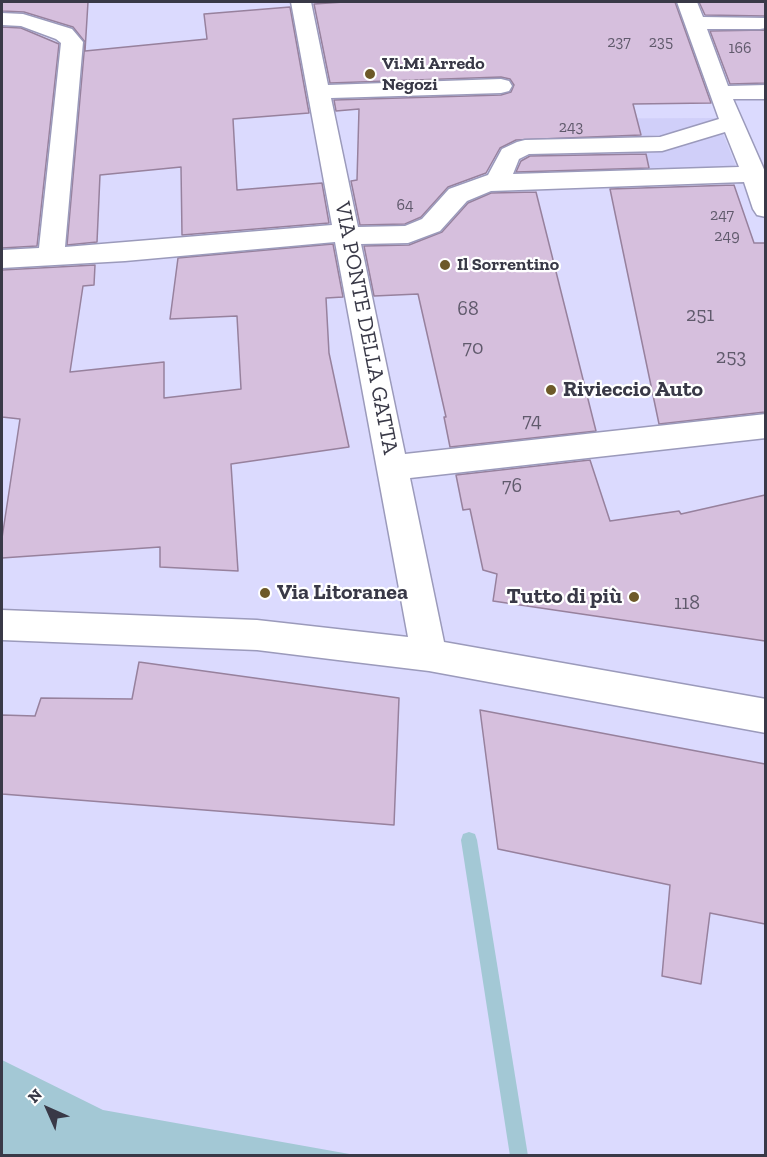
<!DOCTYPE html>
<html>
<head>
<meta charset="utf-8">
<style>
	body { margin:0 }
	#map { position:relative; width:767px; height:1157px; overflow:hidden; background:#dbdafe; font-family:"Zilla Slab",serif }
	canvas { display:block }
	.frame { position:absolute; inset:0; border:3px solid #393947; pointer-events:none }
	.north { position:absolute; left:18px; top:1079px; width:60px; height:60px; -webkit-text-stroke:4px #fff; paint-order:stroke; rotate:315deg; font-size:16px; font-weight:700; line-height:24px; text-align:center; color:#393947 }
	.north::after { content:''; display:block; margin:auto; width:21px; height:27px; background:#393947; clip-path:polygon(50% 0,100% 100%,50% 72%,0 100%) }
</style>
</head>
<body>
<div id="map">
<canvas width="767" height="1157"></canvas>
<div class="frame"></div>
<div class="north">N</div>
</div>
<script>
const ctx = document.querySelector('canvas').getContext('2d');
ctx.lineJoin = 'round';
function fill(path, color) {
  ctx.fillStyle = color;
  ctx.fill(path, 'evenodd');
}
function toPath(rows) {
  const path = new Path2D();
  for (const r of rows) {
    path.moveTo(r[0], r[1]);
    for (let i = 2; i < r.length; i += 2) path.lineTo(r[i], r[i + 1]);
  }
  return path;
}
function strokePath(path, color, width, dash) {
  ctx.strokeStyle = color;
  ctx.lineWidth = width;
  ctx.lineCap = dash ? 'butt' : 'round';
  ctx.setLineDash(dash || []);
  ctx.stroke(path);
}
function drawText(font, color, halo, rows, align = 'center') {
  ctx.font = font + ' "Zilla Slab",serif';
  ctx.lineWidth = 4.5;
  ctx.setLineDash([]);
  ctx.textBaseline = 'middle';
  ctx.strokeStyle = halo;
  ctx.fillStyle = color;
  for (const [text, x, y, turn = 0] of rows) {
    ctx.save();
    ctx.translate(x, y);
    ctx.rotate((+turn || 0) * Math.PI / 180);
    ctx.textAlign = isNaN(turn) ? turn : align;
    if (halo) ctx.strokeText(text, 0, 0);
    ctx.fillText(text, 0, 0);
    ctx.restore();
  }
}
fill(toPath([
	[717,118,737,169,489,174,483,119]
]), '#d0cff9');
fill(toPath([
	[2,1060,103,1110,355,1155,2,1155]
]), '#a3c8d5');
fill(toPath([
	[469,832,475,834,477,840,528,1156,510,1156,461,840,463,834,469,832]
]), '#a3c8d5');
const building = toPath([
	[2,2,88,2,85,51,207,39,204,14,290,7,309,113,233,119,237,190,322,183,329,223,182,235,181,167,100,175,97,242,67,245,85,42,73,27,24,12,2,11,2,2],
	[344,2,675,2,711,103,633,104,641,135,516,140,500,148,486,173,448,187,421,217,405,224,360,225,351,181,357,180,359,109,336,111,334,100,501,95,511,92,514,85,510,79,501,77,330,83,314,4,344,2],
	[699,2,765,2,765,16,705,15,699,2],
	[2,27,21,28,59,44,37,246,2,248,2,27],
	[765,30,765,83,730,84,710,31,765,30],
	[646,154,649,168,516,172,521,161,530,156,646,154],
	[734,185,754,243,765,243,765,412,659,424,610,189,734,185],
	[536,192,596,431,450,447,444,417,446,417,418,294,374,296,364,246,409,245,442,232,468,203,491,193,536,192],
	[333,244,343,297,326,298,329,353,349,447,231,464,238,571,160,567,160,547,2,558,2,538,20,419,2,417,2,270,95,265,94,285,83,286,70,372,164,362,164,398,241,389,237,316,170,319,178,258,333,244],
	[590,460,610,521,679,511,681,514,765,495,765,641,493,601,497,574,483,570,470,509,463,510,456,475,590,460],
	[139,662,399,698,394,825,2,794,2,715,35,716,41,698,132,699,139,662],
	[480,710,765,764,765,924,710,913,701,984,662,976,670,885,498,849,480,710]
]);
fill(building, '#d6bfdd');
strokePath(building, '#97819d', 1.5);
const minor = toPath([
	[291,2,311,2,328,85,501,79,509,81,512,86,509,91,501,93,331,98,358,227,405,226,422,219,449,189,488,175,502,149,517,142,525,140,660,137,719,119,677,2,697,2,703,17,766,18,766,28,760,29,707,29,728,86,766,85,766,99,733,99,766,174,766,217,757,215,753,209,744,182,491,191,467,201,440,231,408,243,361,244,405,454,766,414,766,438,410,478,444,642,766,699,766,733,429,671,338,660,257,650,2,640,2,610,257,620,408,637,335,242,125,261,2,268,2,250,39,248,61,43,56,39,21,26,2,25,2,13,23,14,72,29,83,42,65,247,332,225,291,2],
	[725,132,739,167,513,174,519,159,529,154,662,151,725,132]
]);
strokePath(minor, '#9b9abb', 3);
fill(minor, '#fff');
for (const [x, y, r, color] of [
	[370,74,6,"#6d5928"],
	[445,265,6,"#6d5928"],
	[551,390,6,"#6d5928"],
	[265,593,6,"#6d5928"],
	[634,597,6,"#6d5928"]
]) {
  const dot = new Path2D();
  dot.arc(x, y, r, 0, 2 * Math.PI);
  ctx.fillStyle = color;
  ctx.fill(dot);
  strokePath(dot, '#fff', 2);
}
drawText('16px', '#605a6c', null, [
	["237",619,42],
	["235",661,42],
	["166",740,48],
	["243",571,127],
	["64",405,205],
	["247",722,215],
	["249",727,236]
]);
drawText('bold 18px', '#393947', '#fff', [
	["Vi.Mi Arredo",382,64],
	["Negozi",382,85],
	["Il Sorrentino",457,265]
], 'left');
drawText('20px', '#605a6c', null, [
	["68",468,309],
	["251",700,315],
	["70",473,348],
	["253",731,357],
	["74",532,421],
	["76",512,486],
	["118",687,603]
]);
drawText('22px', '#393947', '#fff', [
	["VIA PONTE DELLA GATTA",366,328,79]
]);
drawText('bold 22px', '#393947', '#fff', [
	["Rivieccio Auto",563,390],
	["Via Litoranea",277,593],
	["Tutto di più",622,597,"right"]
], 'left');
</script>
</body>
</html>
